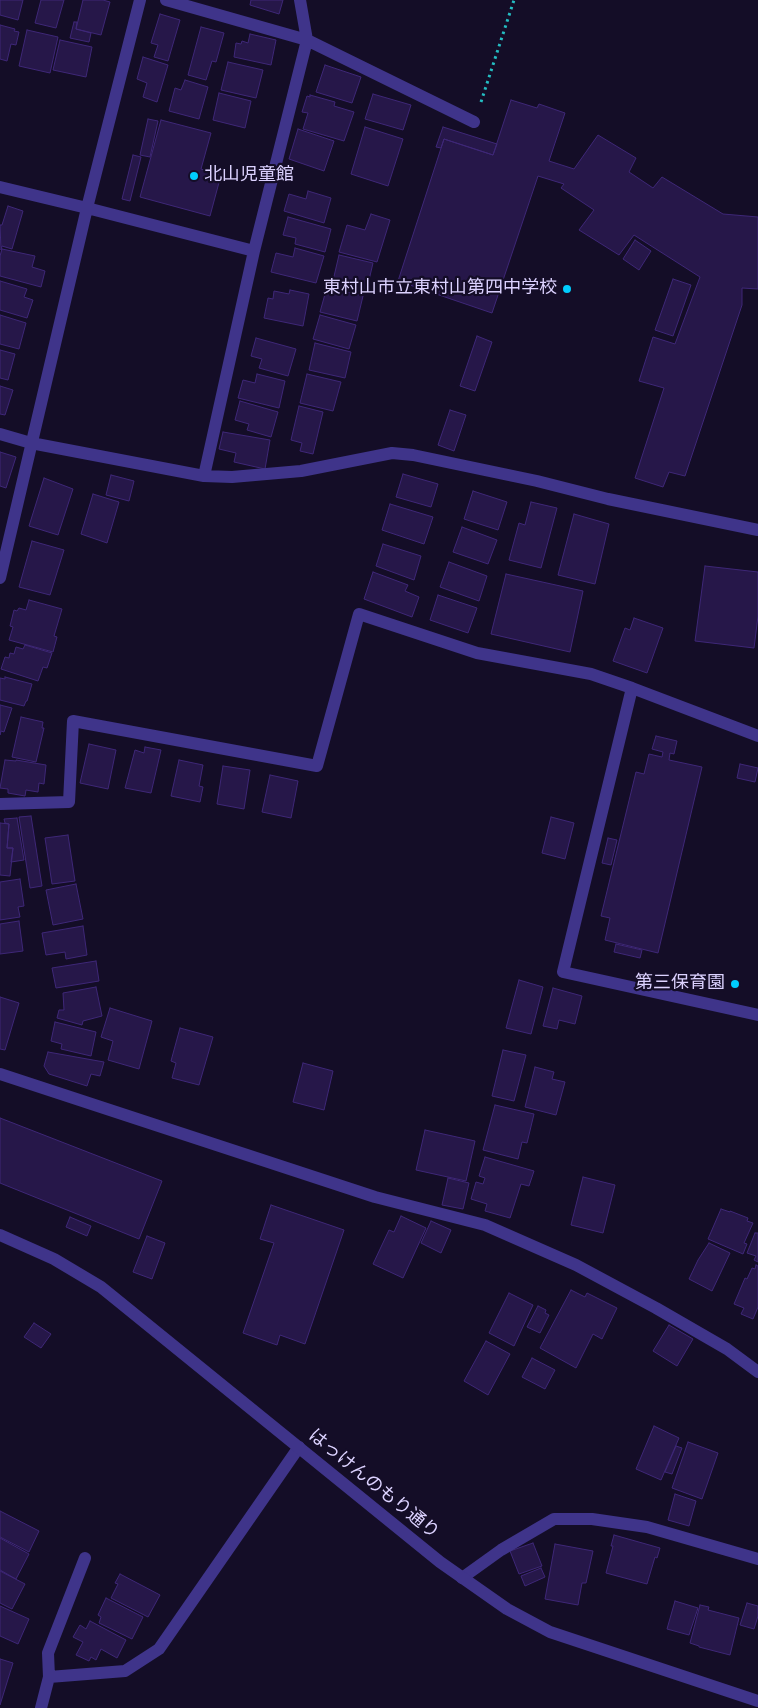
<!DOCTYPE html>
<html>
<head>
<meta charset="utf-8">
<style>
	body { margin:0 }
	canvas { display:block; background:#140d27 }
</style>
</head>
<body>
<canvas width="758" height="1708"></canvas>
<script>
const ctx = document.querySelector('canvas').getContext('2d');
ctx.lineJoin = 'round';
function fill(path, color) {
  ctx.fillStyle = color;
  ctx.fill(path, 'evenodd');
}
function toPath(rows) {
  const path = new Path2D();
  for (const r of rows) {
    path.moveTo(r[0], r[1]);
    for (let i = 2; i < r.length; i += 2) path.lineTo(r[i], r[i + 1]);
  }
  return path;
}
function strokePath(path, color, width, dash) {
  ctx.strokeStyle = color;
  ctx.lineWidth = width;
  ctx.lineCap = dash ? 'butt' : 'round';
  ctx.setLineDash(dash || []);
  ctx.stroke(path);
}
function drawText(font, color, halo, rows, align = 'center') {
  ctx.font = font + ' "Source Sans 3","Noto Sans JP",sans-serif';
  ctx.lineWidth = 4.5;
  ctx.setLineDash([]);
  ctx.textBaseline = 'middle';
  ctx.strokeStyle = halo;
  ctx.fillStyle = color;
  for (const [text, x, y, turn = 0] of rows) {
    ctx.save();
    ctx.translate(x, y);
    ctx.rotate((+turn || 0) * Math.PI / 180);
    ctx.textAlign = isNaN(turn) ? turn : align;
    if (halo) ctx.strokeText(text, 0, 0);
    ctx.fillText(text, 0, 0);
    ctx.restore();
  }
}
const building = toPath([
	[0,0,23,0,18,20,0,15,0,0],
	[41,0,64,0,56,28,35,23,41,0],
	[83,0,103,0,110,2,101,35,76,29,83,0],
	[251,0,283,0,279,14,250,5,251,0],
	[160,14,180,20,168,61,154,57,158,45,151,43,160,14],
	[74,22,77,22,76,29,91,33,89,42,70,38,74,22],
	[0,25,15,29,14,31,19,32,16,45,11,44,7,61,0,59,0,25],
	[201,27,224,33,216,62,212,61,206,80,188,75,201,27],
	[27,30,58,37,50,73,19,66,27,30],
	[250,34,276,40,271,65,234,57,236,43,241,44,242,41,248,43,250,34],
	[60,40,92,47,86,77,53,70,60,40],
	[143,57,168,65,157,102,143,97,147,83,137,79,143,57],
	[228,62,263,70,256,98,221,90,228,62],
	[325,65,361,77,352,103,316,92,325,65],
	[185,80,208,87,199,119,169,111,175,88,181,90,185,80],
	[219,93,251,101,245,128,213,120,219,93],
	[373,94,411,105,403,130,365,119,373,94],
	[310,95,335,102,334,106,354,112,344,141,303,129,308,113,302,112,307,96,310,97,310,95],
	[511,100,537,108,539,104,565,113,549,161,574,169,598,135,636,158,629,172,653,188,662,177,723,214,758,217,758,289,742,288,742,305,685,476,669,472,663,487,635,478,664,388,639,381,653,337,675,344,700,277,634,235,619,255,579,230,594,210,561,188,564,184,538,176,492,313,398,281,444,139,493,155,511,100],
	[148,119,158,121,150,157,140,155,148,119],
	[161,120,211,133,201,169,221,175,210,216,140,197,161,120],
	[365,127,403,139,388,186,351,174,365,127],
	[443,127,497,144,493,155,444,139,441,148,436,147,443,127],
	[298,129,334,141,324,171,289,159,298,129],
	[133,155,141,157,130,201,122,199,133,155],
	[308,191,331,198,324,223,284,211,289,194,306,199,308,191],
	[8,206,23,211,12,249,2,246,1,250,0,225,2,225,8,206],
	[371,214,390,220,377,262,339,252,347,225,365,230,371,214],
	[288,217,331,229,325,252,295,244,296,238,283,235,288,217],
	[635,240,651,251,639,270,623,259,635,240],
	[295,248,324,256,316,283,271,272,276,253,293,257,295,248],
	[2,249,35,256,32,267,45,271,41,287,0,276,0,256,2,249],
	[339,255,373,263,366,293,332,285,339,255],
	[673,279,691,285,673,336,655,330,673,279],
	[0,281,27,289,24,297,33,300,27,318,0,310,0,281],
	[327,287,363,296,357,321,320,312,327,287],
	[290,290,309,294,303,326,264,318,268,298,273,299,274,291,289,294,290,290],
	[0,315,26,323,19,349,0,344,0,315],
	[320,315,356,325,349,349,313,339,320,315],
	[477,336,492,342,475,391,460,386,477,336],
	[256,338,296,349,288,376,259,368,262,359,251,356,256,338],
	[315,343,351,352,345,378,309,370,315,343],
	[0,350,15,354,8,380,0,378,0,350],
	[257,374,285,381,279,408,238,398,243,380,255,383,257,374],
	[307,374,341,382,333,411,300,403,307,374],
	[0,386,13,390,5,415,0,414,0,386],
	[240,401,278,412,271,437,247,430,249,424,235,420,240,401],
	[299,406,323,412,313,454,300,451,302,443,291,440,299,406],
	[450,410,466,415,454,451,438,445,450,410],
	[223,432,270,440,265,469,234,462,236,453,219,449,223,432],
	[0,452,16,457,6,488,0,486,0,452],
	[403,474,438,484,431,507,396,497,403,474],
	[111,475,134,481,129,501,106,495,111,475],
	[44,478,73,489,58,535,29,526,44,478],
	[473,491,507,502,498,530,464,519,473,491],
	[93,494,119,502,107,543,81,534,93,494],
	[531,502,557,508,541,568,509,560,519,523,525,525,531,502],
	[390,504,433,517,424,544,382,530,390,504],
	[574,514,609,524,595,584,558,575,574,514],
	[462,527,497,540,488,564,453,552,462,527],
	[32,541,64,550,50,595,19,587,32,541],
	[383,544,421,556,414,580,376,566,383,544],
	[449,562,487,576,479,601,440,587,449,562],
	[705,566,758,572,758,616,754,648,695,641,705,566],
	[373,572,408,585,405,591,419,597,412,617,364,599,373,572],
	[506,574,583,591,570,652,491,634,506,574],
	[438,595,477,608,468,633,430,620,438,595],
	[29,600,62,609,54,636,57,637,53,652,9,640,13,627,10,626,14,610,17,611,19,608,26,610,29,600],
	[634,618,663,628,647,673,613,661,625,628,630,630,634,618],
	[25,645,52,653,47,668,43,667,38,681,1,669,5,657,9,658,10,653,14,654,16,647,23,649,25,645],
	[5,677,32,684,27,701,26,701,24,706,0,700,0,678,5,679,5,677],
	[0,705,12,708,4,732,1,731,0,735,0,705],
	[21,717,43,722,42,728,44,728,36,762,12,757,21,717],
	[656,736,677,741,674,754,670,753,669,760,702,767,658,953,605,940,610,918,601,916,636,772,644,774,649,754,662,757,663,752,652,749,656,736],
	[89,744,116,750,108,789,80,783,89,744],
	[145,747,161,750,151,793,125,788,135,750,144,753,145,747],
	[5,760,16,761,16,760,46,765,44,784,39,783,38,792,26,790,25,796,8,793,8,789,0,788,5,760],
	[179,760,203,765,199,786,203,787,200,802,171,796,179,760],
	[740,764,758,768,755,782,737,778,740,764],
	[223,766,250,770,244,809,217,804,223,766],
	[270,775,298,781,291,818,262,812,270,775],
	[31,816,42,886,30,888,19,817,31,816],
	[551,817,574,823,565,859,542,853,551,817],
	[17,818,24,860,11,862,13,848,7,848,9,824,5,823,4,819,17,818],
	[0,823,9,824,7,848,13,848,10,876,0,875,0,823],
	[68,835,75,881,52,884,45,838,68,835],
	[608,838,617,840,611,865,602,863,608,838],
	[20,879,24,906,18,907,20,917,0,920,0,882,20,879],
	[76,884,83,919,53,925,46,890,76,884],
	[19,921,23,951,0,954,0,924,19,921],
	[83,926,87,955,66,959,65,952,46,955,42,933,83,926],
	[616,944,642,950,640,958,614,952,616,944],
	[96,961,99,981,56,988,52,968,96,961],
	[519,980,543,987,531,1034,506,1028,519,980],
	[96,987,102,1016,83,1021,82,1025,57,1018,59,1010,64,1010,63,993,96,987],
	[553,988,582,996,575,1024,559,1020,557,1029,543,1026,553,988],
	[0,997,19,1003,5,1050,0,1049,0,997],
	[110,1008,152,1021,139,1069,108,1060,113,1041,101,1037,110,1008],
	[55,1022,96,1032,91,1056,61,1049,62,1044,51,1041,55,1022],
	[180,1028,213,1037,199,1085,172,1078,176,1063,171,1061,180,1028],
	[503,1050,526,1055,514,1101,492,1096,503,1050],
	[48,1052,104,1062,100,1076,91,1074,87,1086,49,1074,44,1066,48,1052],
	[303,1063,333,1071,324,1110,293,1102,303,1063],
	[535,1067,554,1072,552,1079,565,1082,556,1115,525,1107,535,1067],
	[495,1105,534,1114,527,1143,522,1142,518,1159,483,1150,495,1105],
	[0,1118,162,1181,139,1239,0,1183,0,1118],
	[425,1130,475,1141,466,1181,416,1170,425,1130],
	[485,1157,534,1171,529,1186,521,1184,510,1218,485,1211,487,1204,471,1199,476,1182,483,1184,485,1178,479,1176,485,1157],
	[583,1177,615,1185,603,1233,571,1225,583,1177],
	[448,1178,469,1183,463,1209,442,1205,448,1178],
	[271,1205,344,1230,305,1344,280,1335,277,1345,243,1333,274,1243,260,1239,271,1205],
	[721,1209,730,1212,730,1211,748,1218,747,1221,753,1223,744,1243,747,1244,743,1254,708,1239,721,1209],
	[401,1216,426,1228,403,1278,373,1264,389,1230,394,1232,401,1216],
	[70,1217,91,1226,87,1236,66,1227,70,1217],
	[431,1221,451,1230,441,1253,421,1243,431,1221],
	[755,1233,758,1233,758,1262,754,1260,756,1256,747,1253,755,1233],
	[147,1236,165,1243,152,1279,133,1272,147,1236],
	[709,1243,730,1253,712,1291,689,1279,698,1260,709,1243],
	[756,1265,758,1266,758,1307,753,1319,741,1314,744,1308,734,1304,745,1278,747,1279,752,1268,755,1269,756,1265],
	[571,1290,585,1297,587,1293,617,1308,602,1339,593,1334,576,1368,540,1348,571,1290],
	[509,1293,533,1305,514,1346,489,1333,509,1293],
	[538,1306,546,1310,545,1313,549,1315,540,1333,527,1327,538,1306],
	[34,1323,51,1334,41,1348,24,1337,34,1323],
	[669,1325,693,1339,677,1366,653,1351,669,1325],
	[486,1341,510,1354,488,1395,464,1381,486,1341],
	[532,1358,555,1370,545,1389,522,1377,532,1358],
	[654,1426,679,1438,661,1480,636,1469,654,1426],
	[688,1442,718,1453,702,1499,672,1488,688,1442],
	[676,1446,682,1448,672,1474,665,1472,676,1446],
	[675,1494,696,1501,689,1526,668,1520,675,1494],
	[0,1511,39,1531,29,1552,0,1537,0,1511],
	[614,1535,660,1548,657,1558,655,1557,647,1584,606,1573,613,1546,611,1546,614,1535],
	[0,1538,29,1554,16,1579,0,1570,0,1538],
	[533,1543,542,1566,519,1574,510,1551,533,1543],
	[555,1544,593,1551,586,1583,582,1583,578,1605,545,1599,555,1544],
	[541,1568,545,1577,525,1586,521,1576,541,1568],
	[0,1571,25,1584,12,1609,0,1603,0,1571],
	[120,1574,160,1595,148,1617,111,1598,118,1584,115,1583,120,1574],
	[106,1598,143,1617,132,1639,99,1623,101,1617,98,1615,106,1598],
	[675,1601,698,1608,689,1635,667,1629,675,1601],
	[747,1603,758,1606,758,1616,754,1629,740,1625,747,1603],
	[700,1605,709,1607,708,1610,739,1618,730,1655,699,1647,699,1646,690,1643,700,1605],
	[0,1606,29,1619,18,1644,0,1636,0,1606],
	[90,1621,126,1640,117,1658,101,1649,96,1660,91,1657,89,1661,76,1655,83,1642,73,1637,80,1625,86,1629,90,1621],
	[0,1659,13,1663,0,1705,0,1659]
]);
fill(building, '#261749');
strokePath(building, '#3e2777', 1);
strokePath(toPath([
	[481,102,514,0]
]), '#24bdc2', 3, [2.5, 4]);
strokePath(toPath([
	[462,1578,501,1550,554,1519,592,1519,647,1527,758,1559]
]), '#3f348a', 12);
strokePath(toPath([
	[166,0,307,40,474,122],
	[0,187,87,208,254,251,307,40,300,0],
	[0,434,31,443,204,476,232,477,301,471,392,453,413,455,537,481,608,499,758,530],
	[204,476,254,251],
	[0,578,87,208,140,0],
	[758,736,632,688,563,972,758,1015],
	[0,804,69,802,73,721,317,766,359,614,477,653,591,674,632,688],
	[0,1074,375,1197,485,1225,576,1265,656,1308,727,1349,758,1372],
	[49,1677,48,1653,85,1558],
	[41,1708,49,1677,125,1671,159,1649,299,1447]
]), '#3f348a', 12);
strokePath(toPath([
	[0,1235,54,1259,101,1287,440,1562,507,1609,550,1632,758,1701]
]), '#3f348a', 12);
for (const [x, y, r, color] of [
	[194,176,5,"#00cdfd"],
	[567,289,5,"#00cdfd"],
	[735,984,5,"#00cdfd"]
]) {
  const dot = new Path2D();
  dot.arc(x, y, r, 0, 2 * Math.PI);
  ctx.fillStyle = color;
  ctx.fill(dot);
  strokePath(dot, '#140d27', 2);
}
drawText('18px', '#dcd2ff', '#140d27', [
	["北山児童館",204,176,"left"],
	["東村山市立東村山第四中学校",557,289],
	["第三保育園",725,984]
], 'right');
drawText('18px', '#dcd2ff', '#140d27', [
	["はっけんのもり通り",373,1485,39]
]);
</script>
</body>
</html>
